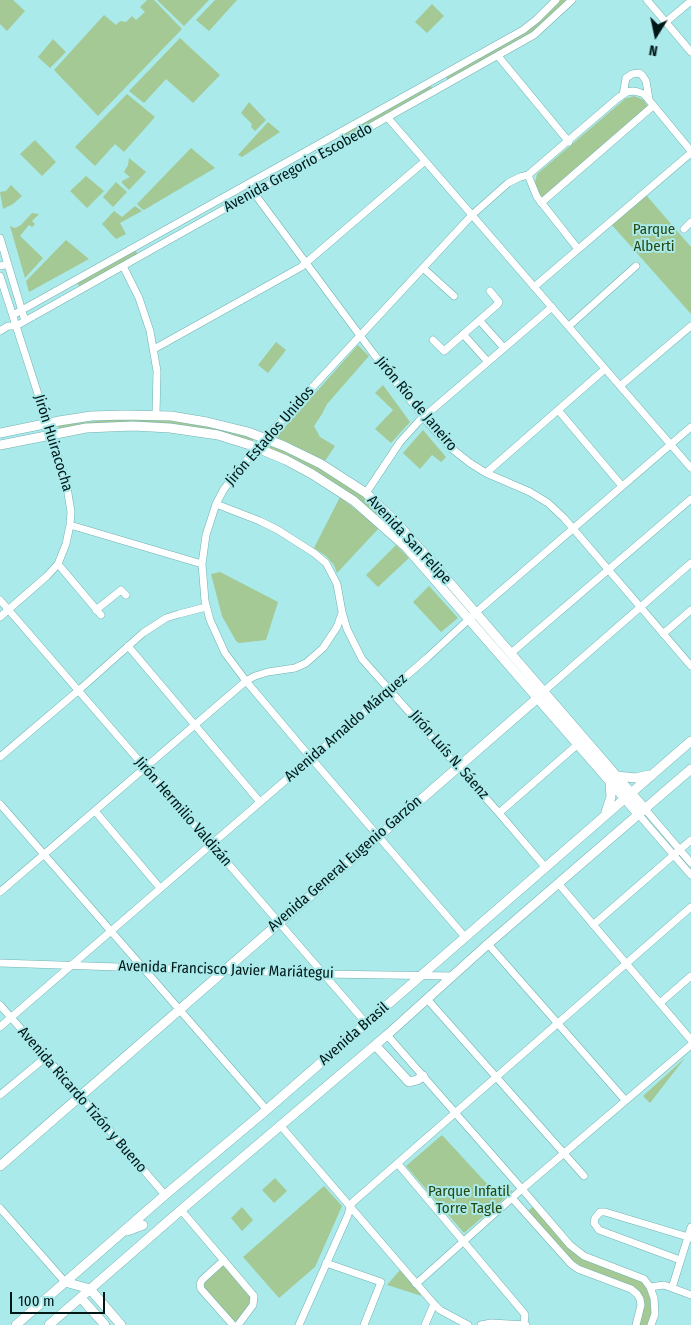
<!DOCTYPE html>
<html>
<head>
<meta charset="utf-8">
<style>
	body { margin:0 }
	#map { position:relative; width:691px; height:1325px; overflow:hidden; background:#aaeaea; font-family:"Fira Sans Condensed",sans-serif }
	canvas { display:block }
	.north { position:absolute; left:631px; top:10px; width:50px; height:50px; -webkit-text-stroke:4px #aaeaea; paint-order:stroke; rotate:190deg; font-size:14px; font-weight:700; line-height:20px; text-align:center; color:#001718 }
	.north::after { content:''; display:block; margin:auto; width:18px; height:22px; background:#001718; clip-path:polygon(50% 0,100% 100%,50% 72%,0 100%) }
	.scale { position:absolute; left:10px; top:1292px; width:95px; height:22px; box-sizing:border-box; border:2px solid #001718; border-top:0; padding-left:6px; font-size:15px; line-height:18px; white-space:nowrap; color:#001718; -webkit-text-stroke:4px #aaeaea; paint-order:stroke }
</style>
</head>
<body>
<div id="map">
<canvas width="691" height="1325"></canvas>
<div class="north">N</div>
<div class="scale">100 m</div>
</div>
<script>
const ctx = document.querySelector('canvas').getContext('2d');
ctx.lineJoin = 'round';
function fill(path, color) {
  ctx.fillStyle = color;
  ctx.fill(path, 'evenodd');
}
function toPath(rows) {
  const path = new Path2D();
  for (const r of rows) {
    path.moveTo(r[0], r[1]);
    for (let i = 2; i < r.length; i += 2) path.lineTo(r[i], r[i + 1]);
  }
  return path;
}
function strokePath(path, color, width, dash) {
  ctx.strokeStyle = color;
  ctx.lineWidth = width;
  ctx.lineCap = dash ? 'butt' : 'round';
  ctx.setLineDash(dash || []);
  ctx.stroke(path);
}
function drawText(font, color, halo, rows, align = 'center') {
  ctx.font = font + ' "Fira Sans Condensed",sans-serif';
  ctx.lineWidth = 4;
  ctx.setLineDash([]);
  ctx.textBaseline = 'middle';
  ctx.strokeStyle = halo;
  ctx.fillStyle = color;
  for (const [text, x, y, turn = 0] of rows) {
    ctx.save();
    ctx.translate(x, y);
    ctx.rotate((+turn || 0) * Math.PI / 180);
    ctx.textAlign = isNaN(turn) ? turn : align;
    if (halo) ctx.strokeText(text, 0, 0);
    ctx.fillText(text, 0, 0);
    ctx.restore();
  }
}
fill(toPath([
	[0,0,13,0,25,11,7,31,0,24],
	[147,0,154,0,182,29,98,116,54,70,104,15,116,25,120,21,126,22,132,16,136,20,145,12,140,7],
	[157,0,209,0,184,26],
	[215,0,237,0,209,31,196,20],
	[560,0,567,0,536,30,448,80,446,77,525,32,538,22],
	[432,4,444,16,427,33,415,22],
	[180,38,220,75,193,103,166,79,144,103,129,91],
	[53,39,66,52,50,68,38,57],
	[430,86,434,89,346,139,344,133],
	[127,94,155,117,124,152,115,144,95,166,75,147],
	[634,96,644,100,649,109,543,201,535,193,535,183,537,174,625,99],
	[249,102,266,120,255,131,251,127,252,124,241,113],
	[268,122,280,132,242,157,238,155],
	[35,140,56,162,42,176,20,154],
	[191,148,215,168,144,210,142,209,137,204],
	[129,158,146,172,129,190,122,183,122,181,130,177,124,172,128,165],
	[86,176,104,191,87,208,70,191],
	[116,182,127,192,113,207,103,197],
	[11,185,22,196,13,204,3,209,0,192,6,191],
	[646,195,691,247,691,314,611,224],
	[135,206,142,211,120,223,126,234,116,239,102,224,114,211,122,217],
	[32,213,39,214,32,221,35,224,32,227,29,225,20,236,43,258,25,278,10,226,15,228,21,225],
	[66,240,89,259,29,292,26,281],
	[135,250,138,255,79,286,77,283],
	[276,342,286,350,268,373,258,365],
	[358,345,369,356,327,404,322,414,314,426,320,437,335,446,325,461,276,437],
	[383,385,410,422,391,443,375,429,393,410,375,393],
	[116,419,166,420,195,424,235,433,254,439,250,445,166,428,60,433,58,425],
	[423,430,446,457,441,462,432,455,420,469,403,453],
	[271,445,322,468,364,496,401,533,467,608,464,610,363,505,267,451],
	[340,497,379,528,337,573,334,565,326,556,314,548],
	[396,545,409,558,378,587,366,575],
	[220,572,278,602,266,640,239,643,236,641,222,616,211,574],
	[429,586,458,618,441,632,413,602],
	[685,1058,650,1103,643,1096],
	[442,1135,489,1186,513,1191,464,1233,406,1166],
	[275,1178,287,1191,274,1203,262,1190],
	[324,1186,342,1206,315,1267,279,1298,243,1257],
	[534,1206,569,1247,642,1282,649,1293,651,1299,652,1313,648,1325,639,1325,644,1308,641,1297,584,1268,572,1260,528,1211],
	[242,1207,253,1220,242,1231,231,1218],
	[224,1265,251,1296,250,1303,236,1322,233,1322,202,1285],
	[400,1270,422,1296,387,1285]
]), '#a4c994');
const minor = toPath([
	[647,0,691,52],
	[666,22,691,1],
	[498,56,569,142],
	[623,95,626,78,632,74,639,73,642,75,646,81,649,99],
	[388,118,691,468],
	[528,175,537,197,578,249],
	[254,193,373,353,429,424,451,448,470,463,486,473,530,492,548,503,564,518,691,666],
	[541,203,653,106],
	[684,229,691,222],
	[0,238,25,321],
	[0,266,8,264],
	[123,266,139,298,150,331,157,371,156,415],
	[423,268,454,296],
	[0,276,66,481,71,512,70,525,66,544,58,564,47,576,0,617],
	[534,287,691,153],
	[13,315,523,30,537,19,556,0],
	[479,320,504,348],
	[569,326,636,266],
	[0,331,8,326,16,326,48,308,534,35,572,0],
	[463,334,488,362],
	[433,340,444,351,498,304,499,302,490,291],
	[154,349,301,267,425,161],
	[620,386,691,326],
	[558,410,622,486],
	[486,473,605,369],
	[366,493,400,442,419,421,552,307],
	[216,504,260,521,278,530,314,553,326,563,337,584,342,612,347,629,362,659,499,813,546,868],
	[70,525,202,564],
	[58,564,101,615],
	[0,600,366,1023],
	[96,610,121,590,126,595],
	[663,634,691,610],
	[128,646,260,802],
	[510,654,691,499],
	[543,692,691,563],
	[0,757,79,690,143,633,166,618,179,614,206,607],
	[0,804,267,1110],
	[645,809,691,863],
	[95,811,160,888],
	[499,813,578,744],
	[639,815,691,875],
	[558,883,691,1040],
	[0,892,246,681,255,676,268,672,295,668,306,663,323,648,337,627,342,613],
	[593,925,691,840],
	[465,937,311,758,246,681,225,653,210,620,205,601,202,564,206,535,216,504,224,489,257,447,472,215,508,183,520,177,528,175,618,98,627,92,633,91,638,92,644,94,691,151],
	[488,944,625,1100],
	[0,963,324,974,452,976],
	[427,999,584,1176],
	[660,1003,691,976],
	[0,1005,80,1096,165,1195],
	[0,1027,427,658,481,608,691,427],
	[387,1035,522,1189,570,1245,584,1256,644,1279,650,1287,654,1298,655,1314,651,1325],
	[0,1095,46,1057],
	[280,1125,434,1304,440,1310,468,1325],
	[398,1164,523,1312,525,1315,524,1324],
	[512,1198,571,1264,578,1269,631,1289,637,1294,640,1299,641,1305,636,1325],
	[0,1208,65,1282],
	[181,1210,254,1296,253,1305,238,1325],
	[224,1260,202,1280,200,1284,201,1289,233,1325],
	[680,1260,599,1230,594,1223,595,1218,600,1212,605,1212,691,1238],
	[326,1263,381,1282,364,1325],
	[416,1284,522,1189,691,1045],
	[650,1287,664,1285,691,1295],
	[672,1288,691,1227],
	[299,1325,348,1215,350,1207,353,1202,691,907],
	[425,1325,434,1304],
	[481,1325,491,1323,526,1325]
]);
const major = toPath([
	[0,433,59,421,91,416,124,415,171,416,207,422,248,432,284,446,321,464,366,493,394,520,438,569,645,809],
	[0,445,86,428,133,426,170,428,218,435,250,445,286,460,312,474,354,501,407,548,639,815],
	[616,776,636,778,649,775],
	[606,812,611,797,610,781],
	[375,1045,409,1082,417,1080,423,1076],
	[0,1166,541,695],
	[127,1231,143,1225],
	[65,1282,90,1289,121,1325],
	[81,1298,105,1325],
	[16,1325,165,1195,263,1113,691,741],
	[49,1325,181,1210,387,1035,488,944,691,769]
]);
strokePath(minor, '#72b1b1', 8);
strokePath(major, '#72b1b1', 10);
strokePath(minor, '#fff', 7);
strokePath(major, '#fff', 9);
drawText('15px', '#001718', '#aaeaea', [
	["Avenida Gregorio Escobedo",298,168,-29],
	["Jirón Río de Janeiro",416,404,50],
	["Jirón Estados Unidos",270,436,-49],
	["Jirón Huiracocha",53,443,73],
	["Avenida San Felipe",409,540,47],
	["Avenida Arnaldo Márquez",346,728,-41],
	["Jirón Luís N. Sáenz",449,755,49],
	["Jirón Hermilio Valdizán",183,812,49],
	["Avenida General Eugenio Garzón",345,864,-41],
	["Avenida Francisco Javier Mariátegui",226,970,2],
	["Avenida Brasil",354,1034,-41],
	["Avenida Ricardo Tizón y Bueno",82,1100,49]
]);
drawText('15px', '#254811', '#aaeaea', [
	["Parque",654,230],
	["Alberti",654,247],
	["Parque Infatil",469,1192],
	["Torre Tagle",469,1209]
]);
</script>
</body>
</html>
